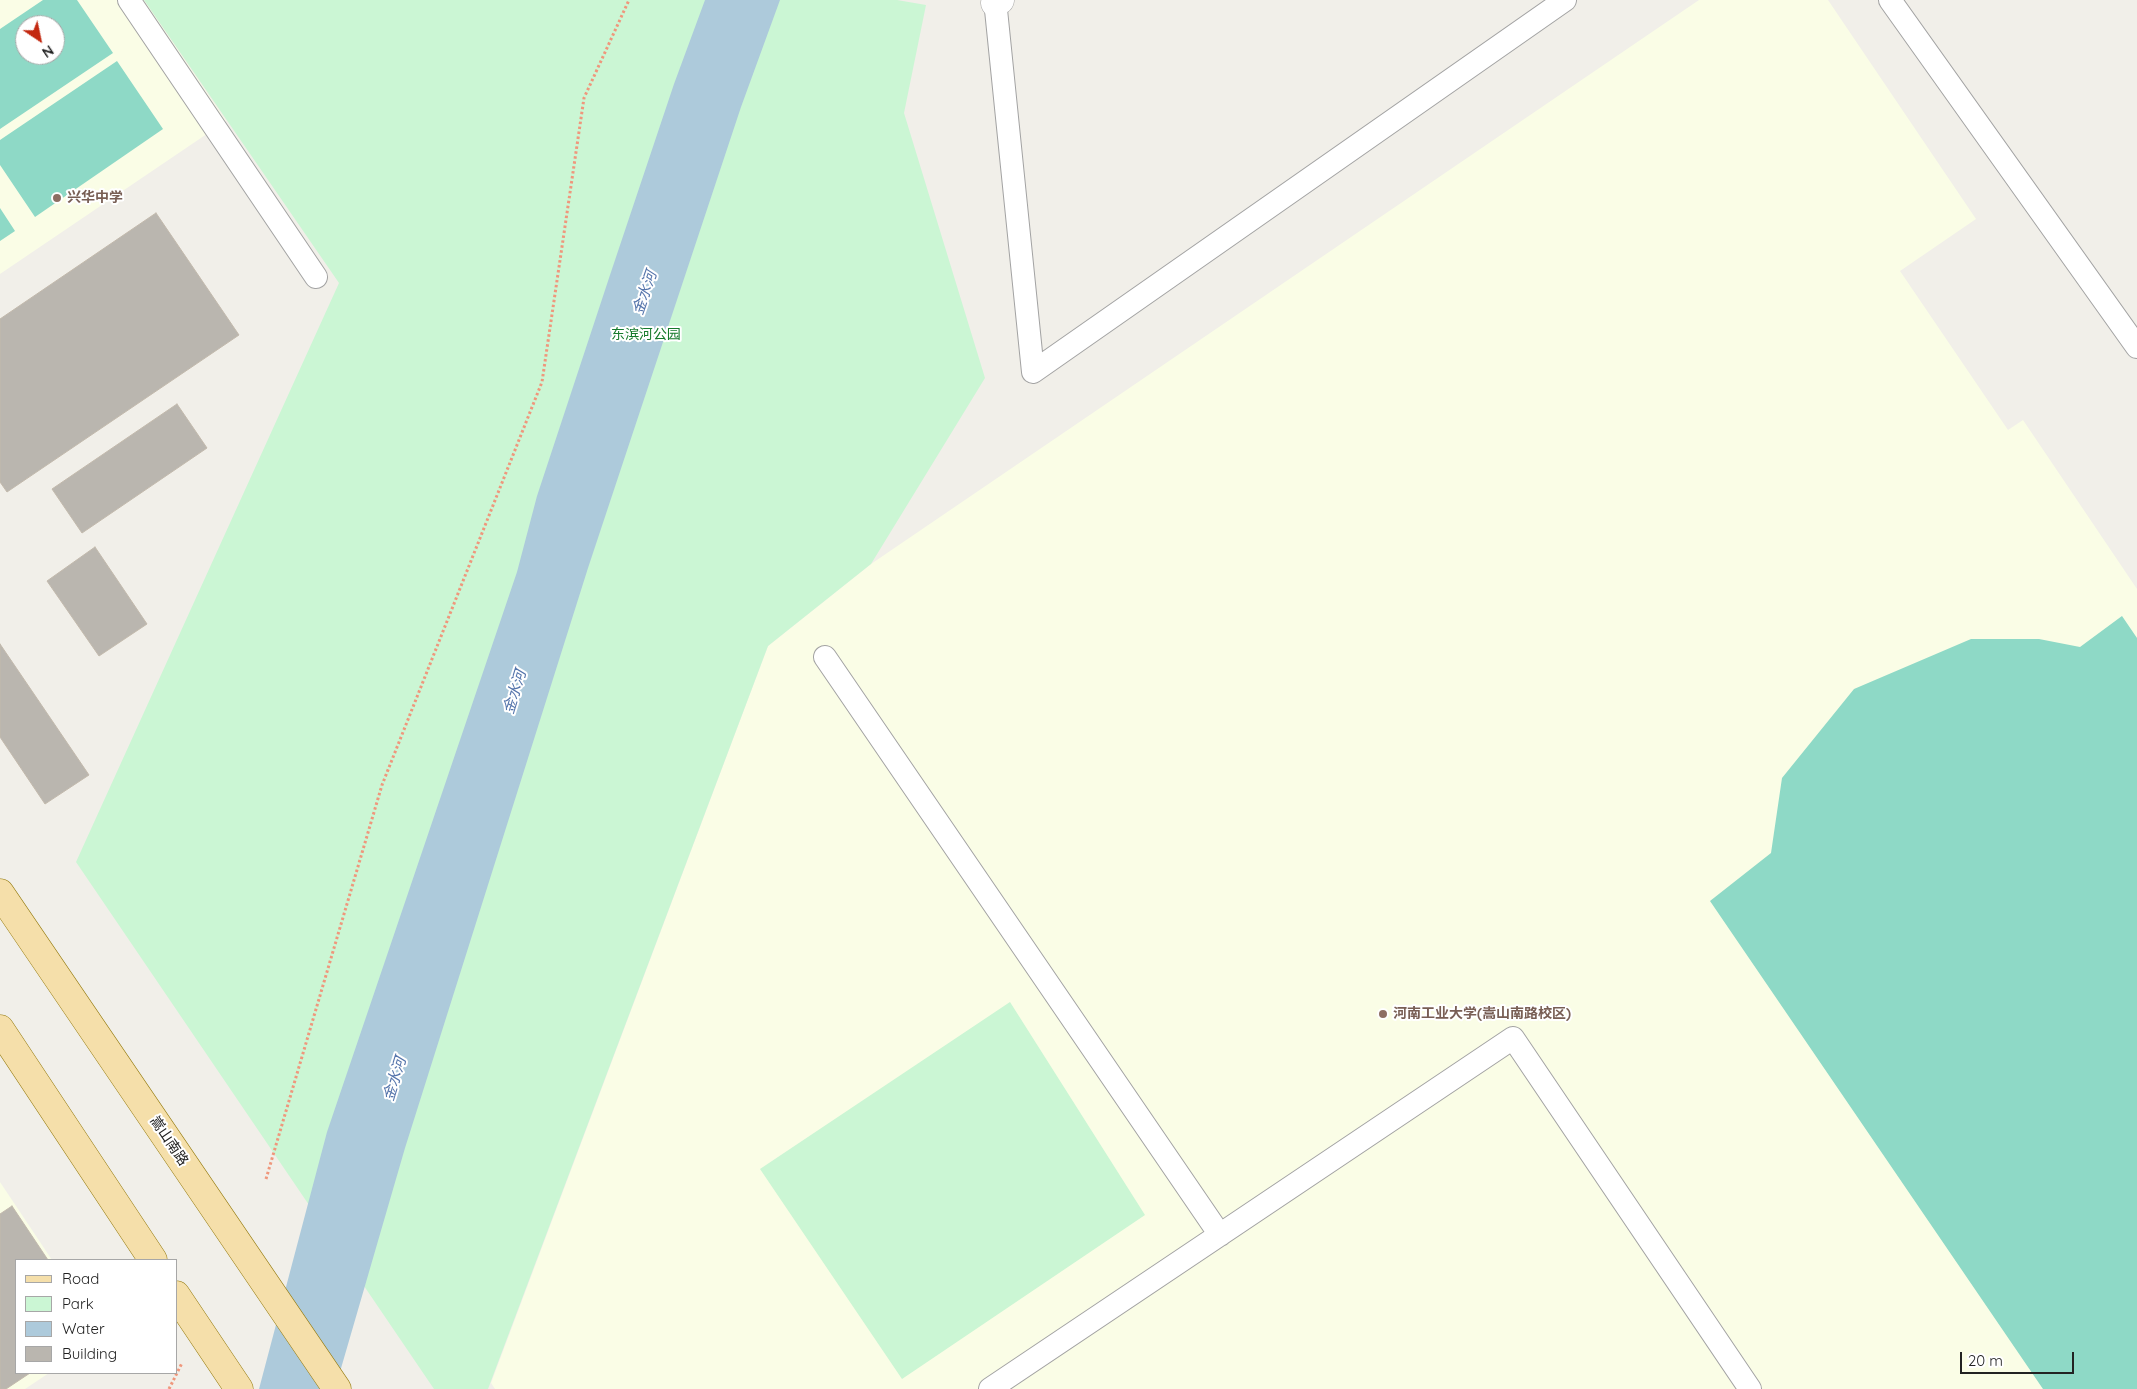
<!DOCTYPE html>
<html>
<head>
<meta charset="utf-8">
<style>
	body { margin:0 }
	#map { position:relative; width:2137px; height:1389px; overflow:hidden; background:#f1efe9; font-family:Quicksand,sans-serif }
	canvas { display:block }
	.legend { position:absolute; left:15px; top:1259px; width:162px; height:115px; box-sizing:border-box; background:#fff; border:1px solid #a7a7a7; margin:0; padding:6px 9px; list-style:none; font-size:15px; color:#222 }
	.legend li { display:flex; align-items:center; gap:10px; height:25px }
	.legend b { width:25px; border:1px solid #a7a7a7 }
	.north { position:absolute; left:15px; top:15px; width:50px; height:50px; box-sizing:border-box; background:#fff; border:1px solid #a7a7a7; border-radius:50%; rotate:146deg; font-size:14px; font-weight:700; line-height:20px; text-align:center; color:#222 }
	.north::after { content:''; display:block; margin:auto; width:18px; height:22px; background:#c32810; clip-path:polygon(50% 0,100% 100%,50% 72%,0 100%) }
	.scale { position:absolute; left:1960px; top:1352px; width:114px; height:22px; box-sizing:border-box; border:2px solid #222; border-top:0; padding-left:6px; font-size:15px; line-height:18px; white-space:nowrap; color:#222; -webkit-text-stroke:4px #fff; paint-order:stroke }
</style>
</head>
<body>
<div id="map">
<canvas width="2137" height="1389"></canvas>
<ul class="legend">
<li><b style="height:6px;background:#f5dfaa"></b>Road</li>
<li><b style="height:14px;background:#cbf6d4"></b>Park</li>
<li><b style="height:14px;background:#adcadb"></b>Water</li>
<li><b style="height:14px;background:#bab6af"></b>Building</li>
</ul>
<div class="north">N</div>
<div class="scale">20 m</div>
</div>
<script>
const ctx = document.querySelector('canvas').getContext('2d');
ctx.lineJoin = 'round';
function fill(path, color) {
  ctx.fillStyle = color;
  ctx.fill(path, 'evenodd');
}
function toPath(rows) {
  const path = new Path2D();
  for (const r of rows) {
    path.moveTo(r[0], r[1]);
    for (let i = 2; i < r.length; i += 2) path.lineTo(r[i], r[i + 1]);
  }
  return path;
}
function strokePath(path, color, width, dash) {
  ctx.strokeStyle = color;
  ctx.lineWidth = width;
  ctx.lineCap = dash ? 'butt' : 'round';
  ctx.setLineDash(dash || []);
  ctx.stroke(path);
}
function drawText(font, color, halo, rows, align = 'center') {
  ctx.font = font + ' Quicksand,"Noto Sans SC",sans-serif';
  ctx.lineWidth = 4;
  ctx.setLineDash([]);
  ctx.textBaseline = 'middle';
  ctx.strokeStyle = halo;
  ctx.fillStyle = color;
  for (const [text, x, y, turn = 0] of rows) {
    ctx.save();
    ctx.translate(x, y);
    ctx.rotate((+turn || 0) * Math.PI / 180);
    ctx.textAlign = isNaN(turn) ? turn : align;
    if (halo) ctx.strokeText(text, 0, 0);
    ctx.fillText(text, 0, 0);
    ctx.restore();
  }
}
fill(toPath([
	[0,0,144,0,226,121,0,274],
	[25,25,55,25,55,55,25,55],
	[1699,0,1828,0,1976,219,1900,271,2008,430,2023,420,2137,589,2137,1389,495,1389,491,1383,768,646,871,564],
	[0,1182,52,1260,16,1260,16,1373,49,1373,25,1389,0,1389]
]), '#fafde6');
fill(toPath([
	[144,0,897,0,926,5,904,113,985,378,871,564,768,646,488,1389,434,1389,76,862,339,283],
	[1010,1002,1145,1215,902,1379,760,1169]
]), '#cbf6d4');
fill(toPath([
	[43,0,77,0,113,53,0,129,0,29],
	[25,25,55,25,55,55,25,55],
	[117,61,163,129,35,217,0,165,0,140],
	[0,208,15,231,0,241],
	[2122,616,2137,638,2137,1389,2043,1389,1710,901,1771,853,1782,778,1854,689,1971,639,2039,639,2080,647]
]), '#8ed9c6');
fill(toPath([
	[705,0,780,0,741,107,588,568,405,1148,335,1389,259,1389,327,1132,517,572,537,496,610,275,674,84]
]), '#adcadb');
const building = toPath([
	[156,213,239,335,7,492,0,482,0,319,156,213],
	[177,404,207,448,82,533,52,489,177,404],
	[95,547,147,624,99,656,47,581,95,547],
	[0,644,89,775,45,804,0,737,0,644],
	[12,1206,48,1260,16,1260,16,1373,30,1373,6,1389,0,1389,0,1214,12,1206]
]);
fill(building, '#bab6af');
strokePath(building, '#c2b9ac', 1);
const service = toPath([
	[129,0,316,277],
	[995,0,1033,372,1565,0],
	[1890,0,2137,347],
	[825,657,1220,1235],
	[990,1389,1513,1038,1750,1389]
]);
const minor = toPath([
	[995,3,1000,0]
]);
const primary = toPath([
	[0,893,337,1389],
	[0,1029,153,1260],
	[176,1295,239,1389]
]);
strokePath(service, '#a3a3a3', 24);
strokePath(minor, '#a3a3a3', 29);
strokePath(primary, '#93790c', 29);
strokePath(toPath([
	[266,1179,382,785,542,382,584,98,629,0],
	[169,1389,182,1363]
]), '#ef977c', 3, [2.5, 2.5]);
strokePath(service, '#fff', 22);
strokePath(minor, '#fff', 28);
strokePath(primary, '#f5dfaa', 28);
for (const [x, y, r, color] of [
	[57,198,5,"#8d6e63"],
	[1383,1014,5,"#8d6e63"]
]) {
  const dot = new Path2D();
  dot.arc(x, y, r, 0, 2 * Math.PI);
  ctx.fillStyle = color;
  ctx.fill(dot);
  strokePath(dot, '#fff', 2);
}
drawText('bold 14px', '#785e54', '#fff', [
	["兴华中学",67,198],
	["河南工业大学(嵩山南路校区)",1393,1014]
], 'left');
drawText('14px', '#157a2b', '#fff', [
	["东滨河公园",646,335]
]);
drawText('14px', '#222', '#fff', [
	["嵩山南路",169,1141,56]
]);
drawText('italic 15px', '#5474ab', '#fff', [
	["金水河",645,293,-71],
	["金水河",515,692,-73],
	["金水河",395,1079,-73]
]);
</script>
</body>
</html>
